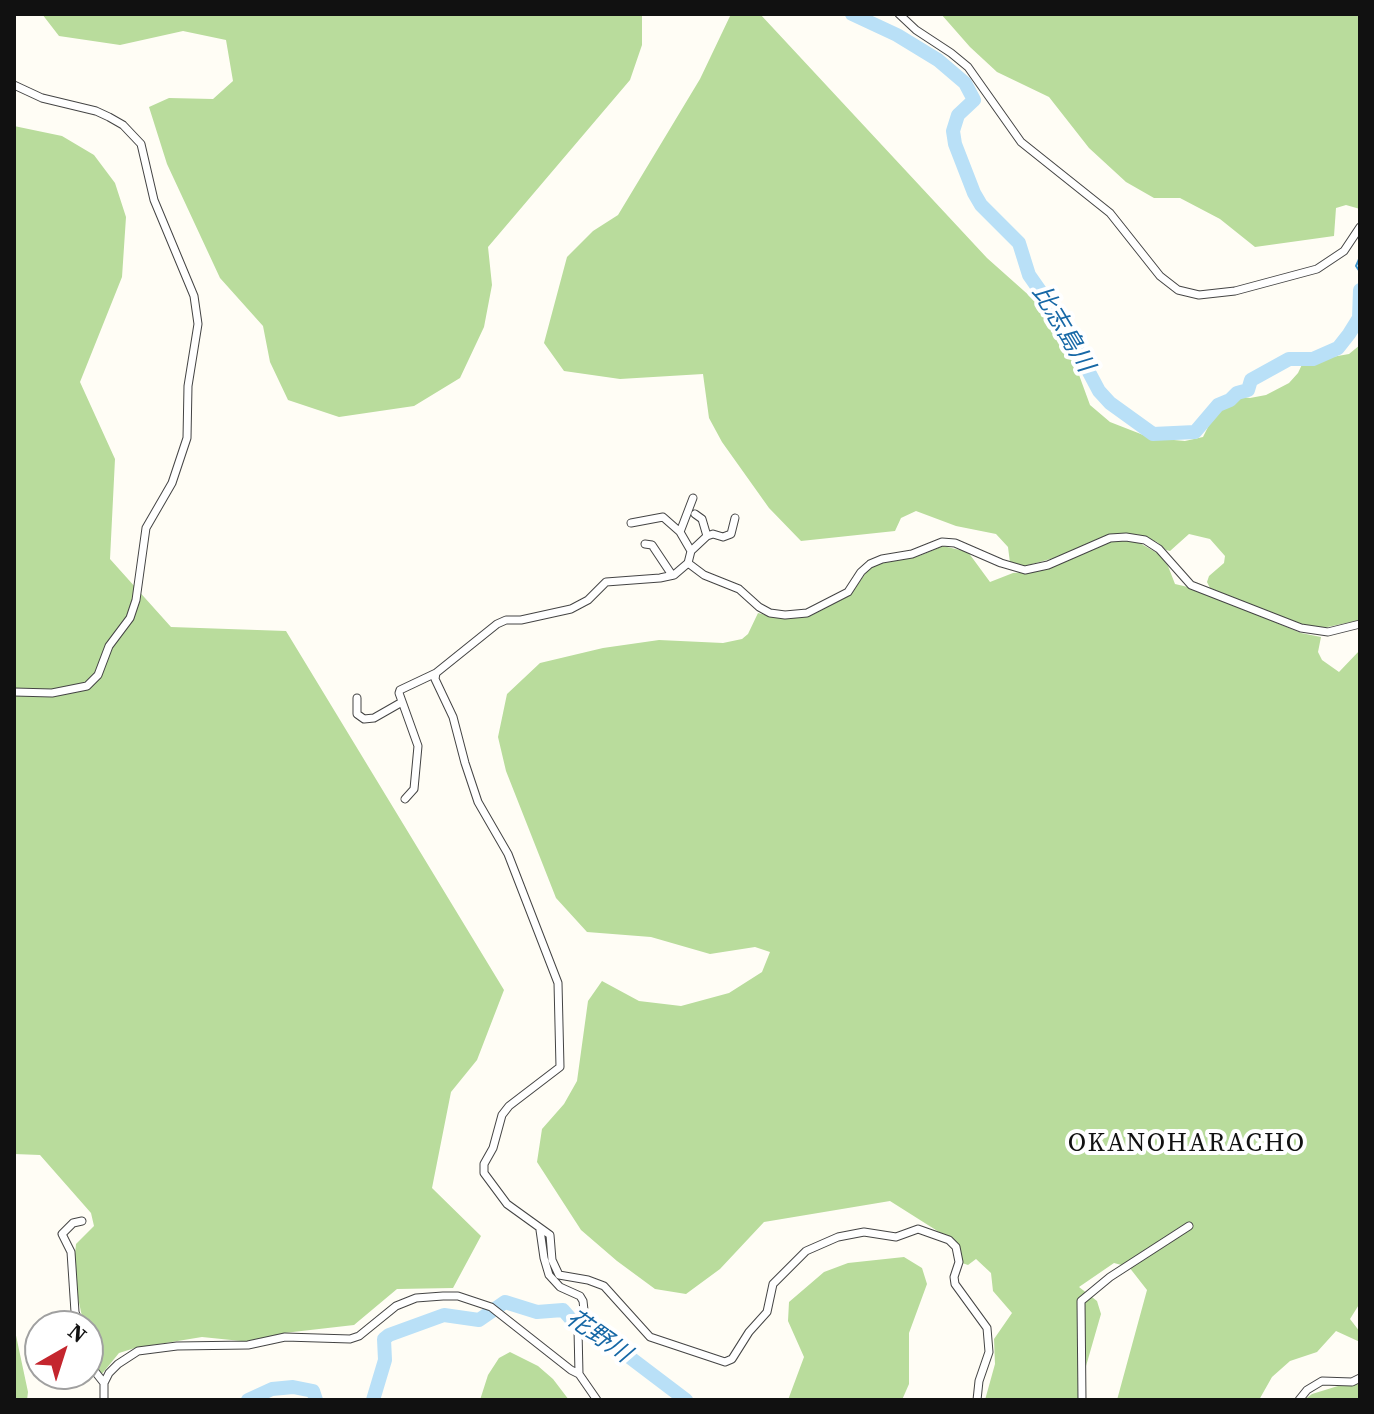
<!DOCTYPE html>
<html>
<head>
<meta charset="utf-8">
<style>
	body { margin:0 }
	#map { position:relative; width:1374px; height:1414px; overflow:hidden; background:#fffdf5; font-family:"Source Serif 4",serif }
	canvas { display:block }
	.frame { position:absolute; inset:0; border:16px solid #111; pointer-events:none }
	.north { position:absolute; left:24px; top:1310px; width:80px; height:80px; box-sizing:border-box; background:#fff; border:2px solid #a0a0a0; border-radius:50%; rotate:39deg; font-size:22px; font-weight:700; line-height:32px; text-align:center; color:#111 }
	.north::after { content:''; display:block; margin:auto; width:28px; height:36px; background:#c4262e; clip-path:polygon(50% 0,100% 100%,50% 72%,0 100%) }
</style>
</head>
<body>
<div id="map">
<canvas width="1374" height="1414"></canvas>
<div class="frame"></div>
<div class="north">N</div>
</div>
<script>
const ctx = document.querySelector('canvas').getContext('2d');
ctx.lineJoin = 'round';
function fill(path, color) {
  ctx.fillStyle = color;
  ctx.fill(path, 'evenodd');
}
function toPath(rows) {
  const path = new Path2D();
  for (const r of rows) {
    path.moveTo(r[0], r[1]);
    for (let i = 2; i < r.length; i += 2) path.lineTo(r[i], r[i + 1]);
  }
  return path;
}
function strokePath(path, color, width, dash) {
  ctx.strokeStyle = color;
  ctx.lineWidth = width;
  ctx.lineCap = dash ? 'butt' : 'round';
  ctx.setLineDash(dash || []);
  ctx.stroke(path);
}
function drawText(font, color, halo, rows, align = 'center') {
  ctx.font = font + ' "Source Serif 4","Noto Sans JP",serif';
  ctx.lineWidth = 8;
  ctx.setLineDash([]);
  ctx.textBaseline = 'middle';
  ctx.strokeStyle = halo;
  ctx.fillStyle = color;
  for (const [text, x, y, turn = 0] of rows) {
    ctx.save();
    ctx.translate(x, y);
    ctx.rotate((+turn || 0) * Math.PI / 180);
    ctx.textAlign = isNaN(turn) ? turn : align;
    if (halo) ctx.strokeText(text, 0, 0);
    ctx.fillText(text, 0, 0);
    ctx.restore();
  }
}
fill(toPath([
	[42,14,642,14,642,45,630,80,488,247,492,285,484,327,460,378,414,406,339,417,288,400,270,362,263,326,220,278,167,164,149,107,169,98,213,99,233,81,226,40,183,31,120,45,59,36],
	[731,14,760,14,987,258,1060,323,1090,405,1110,422,1151,438,1185,441,1203,437,1211,421,1210,409,1227,395,1250,398,1266,395,1289,383,1298,373,1306,356,1317,353,1332,357,1349,354,1360,345,1360,620,1323,628,1294,623,1210,588,1207,582,1209,576,1224,563,1225,556,1210,539,1189,534,1170,551,1166,550,1157,542,1136,534,1107,535,1054,558,1025,566,1010,563,1008,547,996,534,956,526,916,511,901,518,895,531,801,541,769,508,722,442,709,418,703,374,620,379,564,371,544,343,567,257,593,231,618,215,700,79],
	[941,14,1360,14,1360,209,1346,205,1336,208,1334,236,1255,247,1220,219,1180,198,1154,198,1126,182,1089,148,1049,97,997,72,970,47],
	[14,126,62,136,94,155,115,183,126,217,122,277,80,382,115,459,110,559,171,627,286,631,504,990,477,1060,451,1092,432,1188,481,1236,453,1288,397,1289,354,1325,284,1333,251,1342,202,1337,135,1348,119,1353,101,1375,94,1365,88,1340,88,1326,84,1326,73,1274,76,1244,94,1226,91,1213,40,1155,14,1154],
	[1123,540,1136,541,1159,554,1168,566,1175,584,1192,588,1301,633,1321,637,1318,652,1322,660,1339,672,1360,650,1360,1303,1350,1319,1360,1332,1360,1342,1336,1331,1317,1352,1290,1361,1272,1377,1259,1400,1117,1400,1147,1290,1129,1267,1114,1263,1079,1287,1097,1301,1101,1314,1082,1380,1081,1400,985,1400,995,1364,994,1339,1012,1313,993,1291,991,1273,976,1259,968,1265,962,1263,958,1244,890,1201,764,1222,720,1269,686,1294,655,1289,617,1261,581,1230,537,1162,542,1129,564,1104,577,1081,588,1001,602,981,639,1001,681,1006,729,993,762,972,770,952,755,947,710,954,651,937,587,932,556,898,506,771,498,737,507,694,540,663,603,648,659,640,723,643,742,639,748,634,758,613,777,618,808,617,843,599,853,591,868,570,876,564,919,556,943,546,968,552,990,582,1013,573,1040,571,1109,542],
	[904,1257,922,1268,927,1284,909,1333,909,1384,902,1400,788,1400,804,1357,788,1321,789,1302,824,1272,848,1263],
	[14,1326,28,1392,27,1400,14,1400],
	[510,1352,538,1366,553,1379,569,1400,480,1400,488,1375,499,1358],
	[1360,1375,1360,1400,1304,1400,1312,1394,1338,1386]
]), '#b9dc9c');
strokePath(toPath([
	[1360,257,1356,266,1360,272]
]), '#3f96cf', 2);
strokePath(toPath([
	[852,14,897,35,938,60,965,83,974,100,958,115,953,131,955,144,974,193,981,205,1019,243,1029,275,1064,325,1099,391,1110,403,1153,434,1195,432,1218,405,1230,400,1237,393,1248,390,1251,380,1289,359,1313,359,1338,348,1349,334,1359,318,1360,290],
	[248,1400,272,1389,293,1387,313,1391,316,1400],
	[373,1400,385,1360,384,1339,389,1335,444,1315,479,1320,505,1302,537,1312,563,1310,570,1318,624,1353,686,1400]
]), '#b9e0f7', 14);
const street = toPath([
	[899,14,916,30,951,53,968,67,1021,142,1110,213,1160,276,1178,290,1199,295,1235,291,1317,269,1344,251,1360,227],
	[14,85,42,98,96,111,109,117,123,125,141,144,154,200,194,296,198,324,188,386,187,438,172,483,146,528,136,600,130,618,109,646,98,675,87,686,52,693,14,692],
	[631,523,663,517,680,532],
	[707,536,713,534,723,537,731,534,735,518],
	[645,544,652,545,672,575],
	[691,551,707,536,702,519,695,514],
	[688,563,691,551,680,532,693,498],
	[436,673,435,679,453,717,465,763,478,802,508,854,558,983,560,1067,509,1106,502,1115,493,1148,484,1164,484,1173,507,1204,550,1235,552,1260,559,1275,588,1280,604,1286,650,1337,725,1362,732,1359,749,1332,767,1312,773,1284,806,1251,838,1237,864,1232,896,1237,918,1229,949,1240,956,1247,959,1262,954,1277,955,1284,987,1328,989,1352,979,1381,977,1400],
	[357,698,357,714,364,719,374,718,402,702],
	[405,799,414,789,418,746,399,693,400,690,436,673,497,624,506,620,521,620,571,609,588,600,606,582,660,578,674,575,688,563,704,575,739,589,759,607,770,613,785,615,807,613,848,592,861,572,870,564,882,559,912,554,942,542,955,543,1001,563,1025,570,1048,565,1110,538,1126,537,1145,540,1159,549,1191,585,1301,628,1328,632,1360,624],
	[540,1230,544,1258,549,1275,560,1287,580,1296,583,1301,584,1310,578,1330,579,1374],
	[80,1326,75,1312,71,1252,62,1234,73,1223,82,1221],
	[88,1353,93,1369,104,1383],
	[104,1400,104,1383,109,1373,118,1364,138,1351,177,1346,248,1345,285,1337,350,1339,359,1336,396,1306,416,1298,443,1296,458,1296,491,1307,571,1370,579,1374,597,1400],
	[1082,1400,1081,1301,1110,1277,1189,1226],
	[1299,1400,1307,1390,1322,1381,1352,1382,1360,1378]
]);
strokePath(street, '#444', 9);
strokePath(street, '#fff', 7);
drawText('italic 24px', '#1768a6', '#fff', [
	["比志島川",1062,329,59],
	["花野川",598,1337,35]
]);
ctx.letterSpacing = '2px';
drawText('26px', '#111', '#fff', [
	["OKANOHARACHO",1187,1144]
]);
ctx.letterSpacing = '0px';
</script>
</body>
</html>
